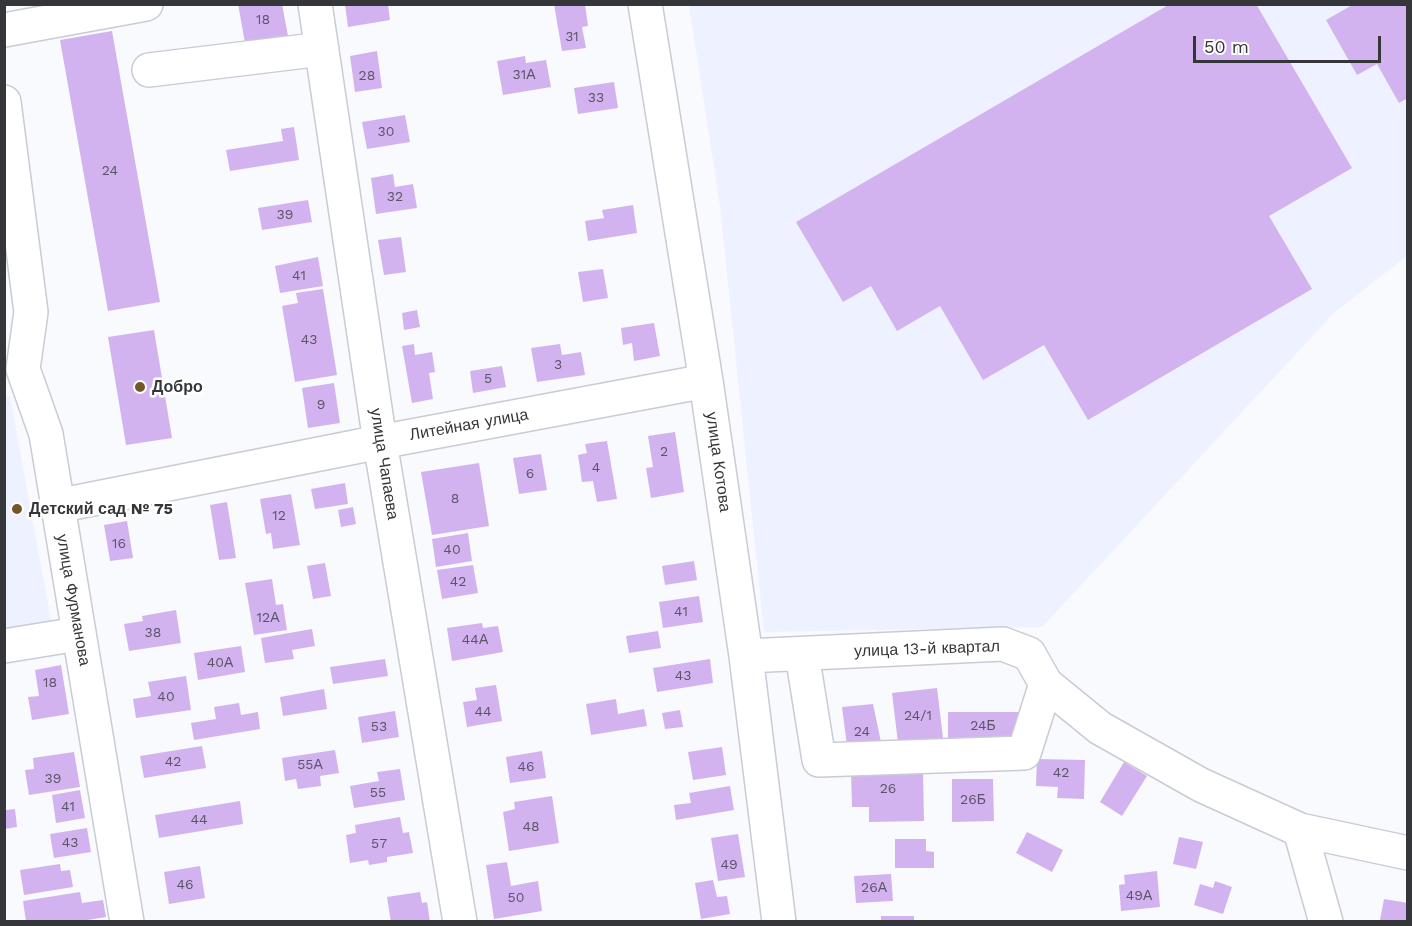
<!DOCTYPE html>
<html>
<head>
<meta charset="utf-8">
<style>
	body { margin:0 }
	#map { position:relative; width:1412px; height:926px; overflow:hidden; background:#f9fafe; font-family:"Work Sans",sans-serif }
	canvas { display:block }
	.frame { position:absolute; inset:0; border:6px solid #35363a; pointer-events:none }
	.scale { position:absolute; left:1193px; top:36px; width:188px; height:27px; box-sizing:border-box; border:3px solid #35363a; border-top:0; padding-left:8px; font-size:18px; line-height:21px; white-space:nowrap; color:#35363a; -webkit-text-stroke:4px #fff; paint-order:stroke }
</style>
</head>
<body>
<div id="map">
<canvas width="1412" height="926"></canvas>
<div class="frame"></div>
<div class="scale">50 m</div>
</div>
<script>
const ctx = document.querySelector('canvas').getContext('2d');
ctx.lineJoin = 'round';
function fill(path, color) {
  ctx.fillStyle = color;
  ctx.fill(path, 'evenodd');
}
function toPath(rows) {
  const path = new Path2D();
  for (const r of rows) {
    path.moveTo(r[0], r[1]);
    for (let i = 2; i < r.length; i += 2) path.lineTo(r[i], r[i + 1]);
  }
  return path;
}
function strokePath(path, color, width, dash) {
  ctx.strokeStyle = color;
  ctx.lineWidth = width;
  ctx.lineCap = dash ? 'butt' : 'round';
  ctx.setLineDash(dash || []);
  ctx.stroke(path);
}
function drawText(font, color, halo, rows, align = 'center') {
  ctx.font = font + ' "Work Sans",sans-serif';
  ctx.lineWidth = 5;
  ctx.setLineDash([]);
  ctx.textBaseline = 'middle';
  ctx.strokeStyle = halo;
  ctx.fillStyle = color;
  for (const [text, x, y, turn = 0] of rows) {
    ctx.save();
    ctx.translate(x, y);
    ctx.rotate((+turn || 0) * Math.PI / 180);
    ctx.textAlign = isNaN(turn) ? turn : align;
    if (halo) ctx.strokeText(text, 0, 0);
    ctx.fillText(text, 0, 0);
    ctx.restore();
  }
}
fill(toPath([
	[689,5,1407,5,1407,256,1336,311,1042,627,764,632,720,206],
	[10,396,51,621,5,628,4,397]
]), '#eef1ff');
fill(toPath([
	[238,4,282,4,288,36,245,43],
	[345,4,388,4,390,20,348,27],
	[554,4,585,4,588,26,582,27,586,48,562,51],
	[1170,4,1256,4,1352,168,1269,216,1312,289,1088,420,1044,345,983,380,940,306,897,331,871,286,843,302,796,222],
	[1354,4,1408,4,1408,98,1399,103,1377,64,1357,75,1326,20],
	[112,31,160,302,108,311,60,40],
	[377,51,382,88,355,92,350,56],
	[525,56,526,63,546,60,551,87,503,95,497,61],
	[614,82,618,108,578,114,574,88],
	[405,115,410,142,367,149,362,122],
	[294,127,299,160,230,171,226,150,283,141,281,129],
	[393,174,395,187,413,184,417,208,376,214,371,178],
	[308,200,312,222,262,230,258,208],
	[633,205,637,233,588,241,585,221,604,218,602,210],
	[401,237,406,272,384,275,378,240],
	[318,257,323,286,280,293,275,266],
	[603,269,608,298,583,302,578,272],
	[323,289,337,375,295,382,282,306,298,303,296,293],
	[417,310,420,327,404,330,402,313],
	[654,323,660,356,634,361,632,343,623,345,621,328],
	[154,330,172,438,126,445,108,337],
	[414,344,415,355,432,352,435,372,429,373,433,399,412,403,402,346],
	[560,344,562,355,581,352,585,375,537,382,531,348],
	[502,366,506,387,473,393,470,371],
	[334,383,340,423,308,428,302,388],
	[675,432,684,492,651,498,646,468,653,467,648,436],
	[607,441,617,499,597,502,593,481,582,482,578,455,587,453,585,444],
	[541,454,547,490,519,494,513,458],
	[479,463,489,526,432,535,421,472],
	[345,483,348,504,315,509,311,489],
	[291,494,300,545,273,549,271,533,266,534,260,499],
	[227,502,236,558,219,560,210,505],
	[353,507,356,524,341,527,338,510],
	[127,521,133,558,110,561,104,525],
	[468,533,472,561,436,567,432,539],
	[694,561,697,580,665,585,662,566],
	[325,563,331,596,313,599,307,566],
	[473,565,478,593,442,599,437,570],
	[272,579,276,605,283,604,287,630,254,635,245,583],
	[699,596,703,622,663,628,659,602],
	[176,610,181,643,129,651,124,624,143,621,142,616],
	[482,623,483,628,498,626,503,652,452,661,447,628],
	[312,629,315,646,292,650,294,659,265,663,261,638],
	[658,631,661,648,629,653,626,636],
	[241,646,245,672,198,680,194,653],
	[385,659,388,676,333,684,330,667],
	[710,659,713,683,657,692,653,668],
	[61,665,69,714,32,720,28,697,39,696,35,670],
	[186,676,191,710,136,718,133,699,151,696,148,682],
	[496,685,502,721,467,727,463,702,477,700,475,688],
	[937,688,943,738,898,743,892,693],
	[324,689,327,709,283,716,280,697],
	[616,699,618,714,644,709,647,726,591,735,586,704],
	[239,703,241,715,258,712,260,729,194,740,191,723,216,719,214,707],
	[873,704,881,742,847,746,842,707],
	[680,710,683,727,665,729,662,713],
	[395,711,399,737,362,743,358,717],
	[948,712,1019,712,1019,741,948,741],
	[202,746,206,768,144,778,140,756],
	[722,747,726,775,693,780,688,752],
	[335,750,339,773,320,776,321,786,298,789,296,779,285,781,282,758],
	[542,751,546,778,510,783,506,757],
	[74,752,80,787,29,795,25,770,34,769,33,758],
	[1037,759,1085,760,1084,799,1057,798,1058,787,1036,786],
	[1124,762,1147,776,1122,816,1100,802],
	[400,769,405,800,354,808,350,786,379,781,377,772],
	[923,770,924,821,869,822,869,807,852,807,851,772],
	[952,779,993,779,994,821,952,822],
	[730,786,734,810,676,820,674,805,691,803,689,793],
	[80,790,85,818,56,823,52,795],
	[552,796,559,843,509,851,503,812,515,809,514,802],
	[240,801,243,824,159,838,155,815],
	[4,806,6,810,15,809,17,827,4,829],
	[400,817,403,833,409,832,413,853,387,857,387,862,369,865,368,860,350,863,346,835,356,833,355,825],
	[87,828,91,852,54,858,50,834],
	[1027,832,1063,850,1052,872,1016,853],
	[738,834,745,877,718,881,711,838],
	[1179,837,1203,842,1196,869,1173,864],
	[895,839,926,839,926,851,934,852,934,868,895,868],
	[507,862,511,886,538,881,542,911,494,919,486,865],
	[60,864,61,871,70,870,73,887,24,895,20,870],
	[200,866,205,898,169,904,164,872],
	[1157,871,1160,907,1121,911,1119,885,1125,884,1124,875],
	[891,874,893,901,856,903,854,876],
	[713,880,717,897,727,896,730,914,701,919,695,883],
	[1215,881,1232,887,1223,914,1194,905,1200,884,1213,888],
	[80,892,82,903,103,900,106,917,75,922,26,922,23,901],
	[420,892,422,903,427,902,430,922,391,922,387,897],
	[1384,899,1408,903,1408,922,1380,920],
	[881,916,914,916,914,922,881,922]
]), '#d2b3f0');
const minor = toPath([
	[315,4,380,442,460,922],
	[645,4,706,381,746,656,779,922],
	[4,30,146,4],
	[149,70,322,49],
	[4,102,31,312,23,369,46,434,127,922],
	[57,506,380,442,706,381],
	[4,646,78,634],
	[802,654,819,760,1024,753,1046,684],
	[746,656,1003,644,1029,654,1046,684,1100,728,1201,785,1300,830,1408,853],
	[1300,830,1326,922]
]);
strokePath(minor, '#c9cbd5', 36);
strokePath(minor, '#fff', 33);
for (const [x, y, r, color] of [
	[140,387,6,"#75562b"],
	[17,509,6,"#75562b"]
]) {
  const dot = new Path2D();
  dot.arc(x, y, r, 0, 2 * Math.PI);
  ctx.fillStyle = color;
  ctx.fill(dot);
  strokePath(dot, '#fff', 2);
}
drawText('14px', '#5c5568', null, [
	["18",263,20],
	["31",572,37],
	["31А",524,75],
	["28",367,76],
	["33",596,98],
	["30",386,132],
	["24",110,171],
	["32",395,197],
	["39",285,215],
	["41",299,276],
	["43",309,340],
	["3",558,365],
	["5",488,379],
	["9",321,405],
	["2",664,452],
	["4",596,468],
	["6",530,474],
	["8",455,499],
	["12",279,516],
	["16",119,544],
	["40",452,550],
	["42",458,582],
	["41",681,612],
	["12А",268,618],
	["38",153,633],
	["44А",475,640],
	["40А",220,663],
	["43",683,676],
	["18",50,683],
	["40",166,697],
	["44",483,712],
	["24/1",918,716],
	["24Б",983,726],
	["53",379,727],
	["24",862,732],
	["42",173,762],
	["55А",310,765],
	["46",526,767],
	["42",1061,773],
	["39",53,779],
	["26",888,789],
	["55",378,793],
	["26Б",973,800],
	["41",68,807],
	["44",199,820],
	["48",531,827],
	["43",70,843],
	["57",379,844],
	["49",729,865],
	["46",185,885],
	["26А",874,888],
	["49А",1139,896],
	["50",516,898]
]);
drawText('bold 16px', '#35363a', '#fff', [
	["Добро",152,387],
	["Детский сад № 75",29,509]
], 'left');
drawText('16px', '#35363a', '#fff', [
	["Литейная улица",469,425,-10],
	["улица Котова",718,462,82],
	["улица Чапаева",384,464,81],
	["улица Фурманова",73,600,80],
	["улица 13-й квартал",927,649,-2]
]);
</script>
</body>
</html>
